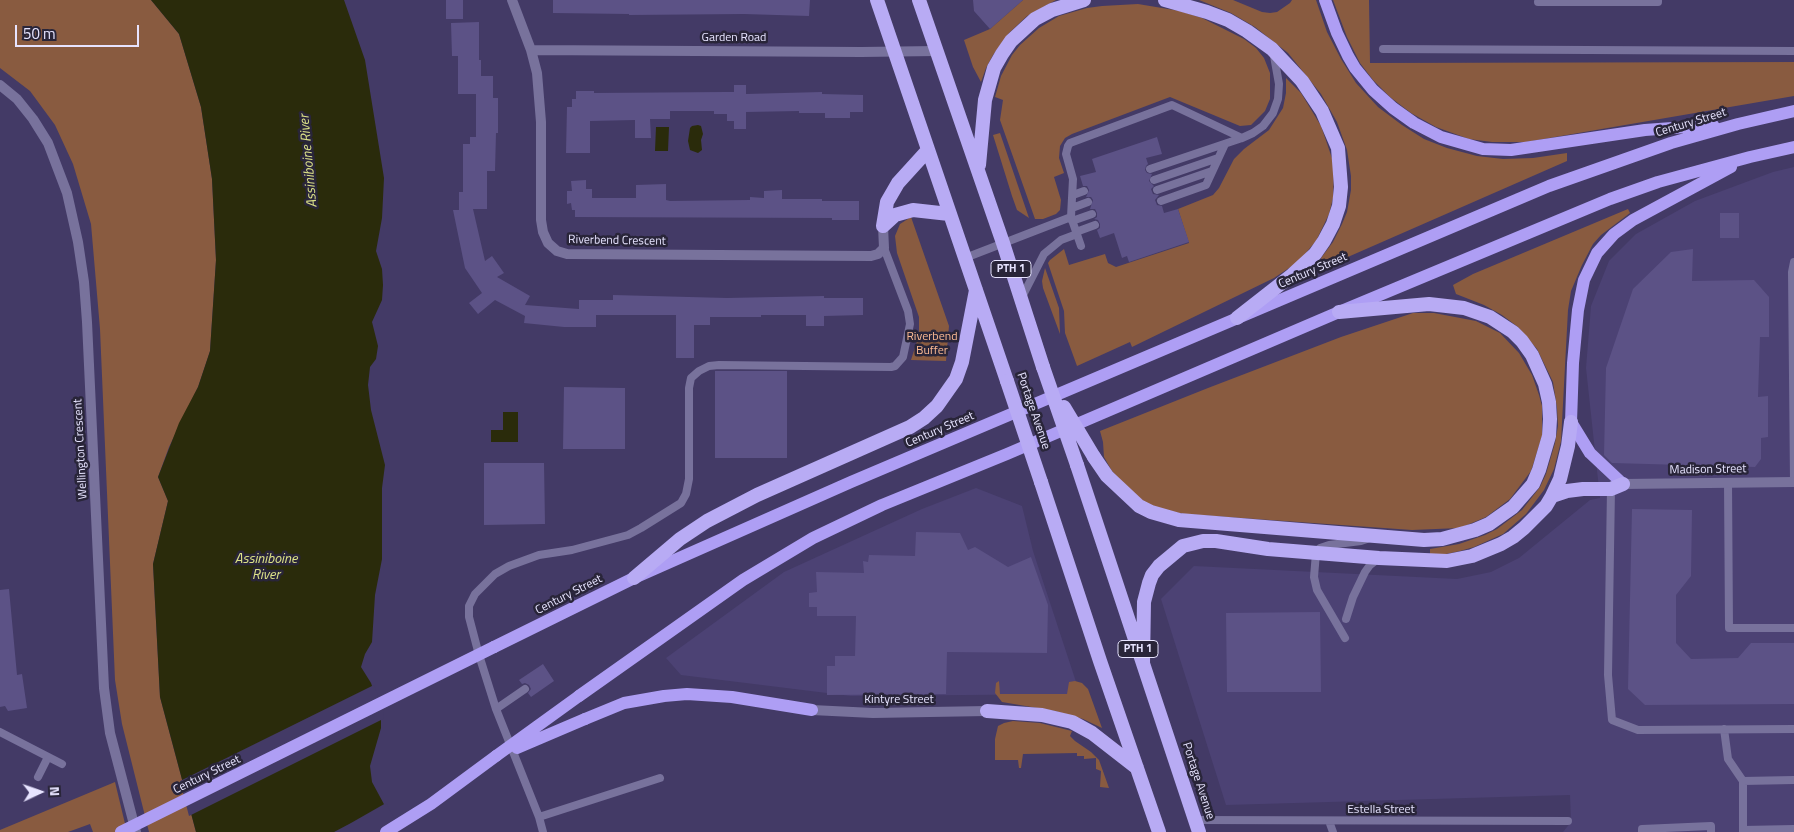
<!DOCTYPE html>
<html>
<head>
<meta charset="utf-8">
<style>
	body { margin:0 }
	#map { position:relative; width:1794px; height:832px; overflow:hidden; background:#433a66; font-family:"Titillium Web",sans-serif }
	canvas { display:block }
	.north { position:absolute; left:15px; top:767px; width:50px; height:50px; -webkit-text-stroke:4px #292539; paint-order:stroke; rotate:87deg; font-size:14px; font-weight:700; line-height:20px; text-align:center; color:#e7e4ff }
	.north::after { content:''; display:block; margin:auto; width:18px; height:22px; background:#e7e4ff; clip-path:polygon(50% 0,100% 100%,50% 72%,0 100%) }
	.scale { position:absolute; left:15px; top:25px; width:124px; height:22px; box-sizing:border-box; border:2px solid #e7e4ff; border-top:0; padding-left:6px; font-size:15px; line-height:18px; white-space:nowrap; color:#e7e4ff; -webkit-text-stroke:4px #292539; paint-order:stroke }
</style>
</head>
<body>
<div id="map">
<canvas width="1794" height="832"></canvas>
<div class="north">N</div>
<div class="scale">50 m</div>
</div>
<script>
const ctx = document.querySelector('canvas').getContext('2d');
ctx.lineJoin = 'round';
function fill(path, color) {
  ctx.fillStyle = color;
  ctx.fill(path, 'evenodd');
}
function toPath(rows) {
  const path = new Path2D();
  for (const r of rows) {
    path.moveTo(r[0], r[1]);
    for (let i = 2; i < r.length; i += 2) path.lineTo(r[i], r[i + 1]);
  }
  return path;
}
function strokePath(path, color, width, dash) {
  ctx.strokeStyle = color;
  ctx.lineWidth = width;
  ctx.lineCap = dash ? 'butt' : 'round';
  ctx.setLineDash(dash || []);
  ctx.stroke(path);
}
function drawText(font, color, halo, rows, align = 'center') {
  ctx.font = font + ' "Titillium Web",sans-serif';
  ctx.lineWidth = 5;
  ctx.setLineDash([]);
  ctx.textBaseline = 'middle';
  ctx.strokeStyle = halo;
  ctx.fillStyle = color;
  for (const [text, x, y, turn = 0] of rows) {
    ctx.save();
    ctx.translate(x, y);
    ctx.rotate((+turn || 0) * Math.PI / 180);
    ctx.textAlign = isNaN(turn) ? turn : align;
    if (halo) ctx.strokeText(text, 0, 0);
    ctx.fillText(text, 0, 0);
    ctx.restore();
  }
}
fill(toPath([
	[1794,167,1794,832,1563,832,1571,822,1570,795,1226,805,1161,599,1194,566,1457,579,1491,572,1519,558,1590,500,1600,498,1586,368,1591,306,1609,261,1636,234,1695,201,1773,172],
	[976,488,1022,506,1033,551,1080,694,851,696,681,675,666,658,784,572,922,509]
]), '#4c4274');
fill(toPath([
	[0,0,151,0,179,34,201,107,212,179,216,260,210,351,198,387,169,447,158,477,168,501,153,564,160,697,196,832,149,832,122,724,115,680,100,329,91,224,73,164,55,125,30,91,0,68],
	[1023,0,1056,0,1027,16,1009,33,993,55,986,68,981,82,973,67,964,40,990,29],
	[1199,0,1233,0,1262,12,1270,13,1277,12,1290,3,1292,0,1316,0,1327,32,1341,59,1356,83,1378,107,1402,125,1424,139,1447,148,1477,156,1503,159,1533,158,1567,153,1567,161,1325,267,1321,258,1333,242,1342,224,1347,212,1351,190,1351,176,1347,150,1337,122,1321,94,1288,53,1255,27,1231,13],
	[1333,0,1369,0,1370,63,1794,62,1794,96,1526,142,1492,142,1469,139,1436,127,1411,113,1390,97,1373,80,1360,63,1347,37],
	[1138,4,1180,11,1202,18,1244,39,1256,48,1264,58,1270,73,1270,99,1265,111,1251,125,1240,126,1170,97,1072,134,1065,138,1060,146,1059,158,1064,173,1054,177,1061,200,1060,210,1056,214,1043,219,1035,219,1000,120,1003,100,995,97,1001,76,1012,55,1020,45,1039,28,1059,16,1087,8,1102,6],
	[1286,78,1301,93,1321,126,1334,164,1333,198,1329,214,1316,241,1298,262,1274,278,1132,347,1130,342,1077,366,1065,333,1064,311,1048,263,1050,260,1064,249,1069,265,1105,254,1108,263,1116,267,1189,243,1178,209,1213,195,1219,188,1234,159,1244,149,1269,130,1283,108,1286,93],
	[1000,133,1029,218,1017,210,1012,196,993,135],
	[1628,209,1630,213,1601,235,1593,244,1582,265,1571,291,1568,310,1561,441,1554,469,1544,490,1526,514,1503,534,1474,547,1460,551,1446,554,1430,554,1430,549,1459,544,1485,535,1497,529,1522,510,1540,487,1546,474,1555,443,1558,426,1557,408,1553,382,1537,349,1518,327,1502,315,1484,305,1456,294,1453,285,1473,274],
	[911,217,949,326,946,361,911,360,919,335,919,317,897,253,895,236,900,224],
	[1045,268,1059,308,1060,334,1043,288,1042,281],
	[1413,313,1434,313,1476,321,1500,333,1519,353,1532,375,1539,395,1542,406,1542,436,1531,471,1510,499,1486,517,1460,528,1412,530,1185,514,1161,510,1150,506,1128,489,1112,471,1104,457,1103,442,1100,431,1208,388,1341,337],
	[999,681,1000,694,1067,694,1069,682,1075,681,1082,683,1088,689,1102,728,1083,719,1055,711,1002,702,995,693,996,683],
	[1013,721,1040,723,1072,731,1070,736,1075,741,1091,752,1099,760,1109,788,1100,787,1101,771,1096,769,1096,758,1084,759,1084,756,1077,756,1077,753,1023,754,1021,768,1019,768,1018,760,995,760,995,739,998,726,1004,723],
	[115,782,127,832,93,832,90,824,68,832,0,832,0,830]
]), '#895b40');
fill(toPath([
	[151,0,344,0,365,60,384,178,382,218,376,251,382,269,383,285,382,300,372,322,378,346,376,359,370,367,368,385,371,410,385,465,382,488,382,559,375,595,372,642,365,654,361,667,371,683,381,712,381,728,370,766,372,782,399,832,196,832,160,697,153,564,168,501,158,477,179,423,198,387,210,351,216,260,212,179,201,107,179,34],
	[698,125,701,126,703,134,701,140,702,150,698,153,690,150,688,141,690,128,692,126],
	[656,127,669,127,668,151,655,151],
	[503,412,518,412,518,442,491,442,491,430,503,430]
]), '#2a2b0b');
fill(toPath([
	[374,685,384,711,383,719,189,816,180,781],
	[386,803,402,832,334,832,351,823]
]), '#433a66');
fill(toPath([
	[446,0,463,0,463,19,446,19],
	[553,0,810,0,809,16,744,14,629,15,629,14,553,13],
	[973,0,1023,0,990,29,974,11],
	[479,22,479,60,481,60,481,76,493,76,493,98,498,98,498,133,496,133,495,171,487,171,487,209,473,209,485,261,492,256,504,273,497,277,530,296,525,305,579,309,579,300,613,300,613,295,727,298,824,296,824,298,863,298,863,315,824,316,824,326,806,326,806,315,761,315,761,317,710,317,710,325,694,325,694,358,676,358,676,315,596,315,596,327,564,327,524,323,525,316,495,300,478,314,469,303,482,293,465,268,453,210,459,210,459,192,463,192,463,144,470,144,470,137,476,137,476,94,458,94,458,56,452,56,451,23],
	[734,85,746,85,746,94,822,92,822,94,863,95,863,112,850,112,850,118,825,118,825,113,799,113,799,111,746,112,746,129,734,129,734,121,727,121,727,114,714,114,714,111,670,111,670,119,650,119,651,138,635,138,635,120,590,121,590,153,566,153,567,107,572,107,572,99,576,99,576,91,594,91,594,93,727,92,734,92],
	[1157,137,1162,154,1146,158,1148,164,1146,166,1145,170,1147,173,1152,174,1149,181,1154,186,1151,189,1153,194,1159,195,1155,200,1157,205,1162,206,1164,213,1178,209,1189,242,1129,262,1127,256,1122,258,1114,233,1100,238,1097,230,1100,228,1100,224,1098,220,1094,219,1097,217,1097,213,1095,209,1090,209,1093,200,1091,197,1086,197,1089,190,1087,186,1083,186,1080,176,1096,172,1092,159],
	[586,180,586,189,592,189,592,198,636,198,636,185,666,184,666,200,670,201,750,200,750,197,764,198,764,191,782,190,782,199,822,199,822,201,859,201,859,220,832,220,832,218,575,217,575,210,572,210,571,203,567,204,567,191,572,191,571,181],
	[1720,213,1739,213,1739,238,1720,238],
	[1693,249,1692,281,1754,280,1769,297,1769,337,1760,337,1758,397,1768,396,1768,437,1761,438,1761,459,1755,467,1612,463,1604,455,1606,368,1633,289,1671,252],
	[715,371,787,371,787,458,715,458],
	[564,387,625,388,625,449,563,449],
	[484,463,544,463,545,524,484,525],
	[1632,509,1692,510,1691,576,1676,595,1676,643,1691,659,1738,658,1751,643,1794,643,1794,704,1645,705,1628,689],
	[916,532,960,533,968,550,975,547,1008,567,1031,557,1048,605,1047,653,947,652,946,694,827,695,827,666,835,666,835,656,855,656,856,616,817,616,817,607,809,607,809,593,817,592,816,572,864,573,863,561,868,562,869,555,915,556],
	[9,589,17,675,22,674,27,708,8,711,5,706,0,707,0,590],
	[1320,612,1321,692,1227,692,1226,613],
	[543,664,554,681,531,697,528,693,531,689,529,685,525,683,522,684,519,680]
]), '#5c5286');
strokePath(toPath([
	[1538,2,1658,2,1658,0],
	[1383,49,1794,51],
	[1150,169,1242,138,1253,133,1263,126,1273,113,1278,99,1279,84,1274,56],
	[1154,180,1218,158],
	[1157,190,1212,171],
	[1073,195,1084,191],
	[1161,201,1206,185,1225,144],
	[1072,208,1088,202],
	[1072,221,1092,214],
	[1076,232,1095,225],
	[1081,246,1071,217,1073,179,1066,154,1068,146,1070,143,1172,105,1242,138],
	[965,258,1071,217],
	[1021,299,1044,254,1061,240,1077,234],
	[1728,482,1729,628,1794,628],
	[1794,482,1792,272,1794,262],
	[1611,489,1608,675,1612,720,1638,730,1794,729],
	[1346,619,1353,597,1365,572,1370,565,1379,558],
	[1345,638,1317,590,1314,577,1316,553,1320,548,1329,545,1361,541,1367,539],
	[496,709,525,689],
	[1724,729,1728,759,1743,781,1794,780],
	[0,732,62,764],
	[38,777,48,757],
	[1743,781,1743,832],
	[539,817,660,778],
	[1195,820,1568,821],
	[1329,821,1333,832],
	[1743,830,1794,829],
	[543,832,539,817,496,709,479,655,469,617,469,606,475,594,495,574,509,566,539,555,572,550,628,535,641,528,681,503,686,494,689,479,689,388,691,378,699,371,709,366,719,365,891,367,895,366,903,357,910,324,908,311,884,248],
	[1642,832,1642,829,1711,826,1711,832]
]), '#78729c', 8);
strokePath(toPath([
	[512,0,531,50,537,73,541,122,541,220,543,232,548,243,557,251,567,254,871,256,878,254,884,248,883,226],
	[531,50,861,52,936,51],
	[0,85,17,99,33,119,48,143,67,193,78,242,84,282,87,322,104,688,110,733,136,832],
	[1623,484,1794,482],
	[812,710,873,713,987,711]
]), '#78729c', 10);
strokePath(toPath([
	[1325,0,1337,33,1348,56,1355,68,1373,90,1393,108,1414,123,1441,137,1483,149,1511,150,1645,130,1713,125],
	[1623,484,1590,453,1571,422,1573,363,1578,310,1584,280,1597,253,1614,234,1633,220,1731,167],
	[494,647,634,578,851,482,1549,186,1671,143,1738,124,1794,111],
	[579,696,743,580,813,538,882,505,1007,454,1339,312,1610,199,1658,182,1750,157,1794,147],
	[585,719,624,703,664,696,687,694,732,697,812,710],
	[386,832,431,804,496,756]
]), '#ae9ef4', 12);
strokePath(toPath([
	[877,0,1007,381],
	[919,0,1003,243,1043,367],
	[1165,0,1207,12,1228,20,1247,31,1272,49,1302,81,1322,111,1338,148,1341,187,1339,206,1333,224,1324,241,1315,254,1292,275,1237,318],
	[979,165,985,100,994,68,1002,54,1011,41,1035,19,1052,10,1084,0],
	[883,226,887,202,898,183,928,150],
	[883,226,895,215,913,210,949,214],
	[1094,457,1107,476,1139,506,1151,512,1179,520,1424,540,1442,539,1475,530,1489,524,1513,507,1533,484,1539,470,1549,436,1550,419,1549,402,1545,384,1532,355,1522,341,1513,332,1490,317,1464,308,1429,304,1339,312],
	[1077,465,1199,832],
	[1041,482,1100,661,1159,832],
	[1552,496,1567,491,1583,489,1611,489,1623,484],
	[634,578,680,539,707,521,757,495,910,427,924,418,937,406,956,379,962,362,976,290],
	[1143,663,1144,602,1149,583,1152,575,1159,566,1183,546,1203,541,1216,541,1268,549,1379,558,1447,561,1472,556,1501,544,1513,537,1524,528,1546,506,1552,496,1560,479,1568,446,1571,422],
	[987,711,1042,715,1072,722,1092,733,1137,768]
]), '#b8abf4', 14);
strokePath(toPath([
	[517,748,585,719],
	[496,756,579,696],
	[121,832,494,647]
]), '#ae9ef4', 12);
strokePath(toPath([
	[1043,367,1077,465],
	[1007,381,1041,482],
	[1064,407,1094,457]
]), '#b8abf4', 14);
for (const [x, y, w] of [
	[1011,269,40],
	[1138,649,40]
]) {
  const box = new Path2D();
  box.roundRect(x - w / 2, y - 8.5, w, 17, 4);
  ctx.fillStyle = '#292539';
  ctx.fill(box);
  strokePath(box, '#e7e4ff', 1);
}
drawText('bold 11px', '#e7e4ff', null, [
	["PTH 1",1011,269],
	["PTH 1",1138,649]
]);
drawText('12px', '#e7e4ff', '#292539', [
	["Garden Road",734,38],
	["Century Street",1691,123,-17],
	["Riverbend Crescent",617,241,1],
	["Century Street",1313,271,-23],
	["Portage Avenue",1033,411,71],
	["Century Street",940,430,-23],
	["Wellington Crescent",81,449,-93],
	["Madison Street",1708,470,-1],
	["Century Street",569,595,-27],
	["Kintyre Street",899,700],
	["Century Street",207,775,-26],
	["Portage Avenue",1198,781,72],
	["Estella Street",1381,810]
]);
drawText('12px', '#fbba94', '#292539', [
	["Riverbend",932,337],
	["Buffer",932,351]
]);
drawText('italic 14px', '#dde288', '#292539', [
	["Assiniboine River",309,161,-95],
	["Assiniboine",266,560],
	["River",266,576]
]);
</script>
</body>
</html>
